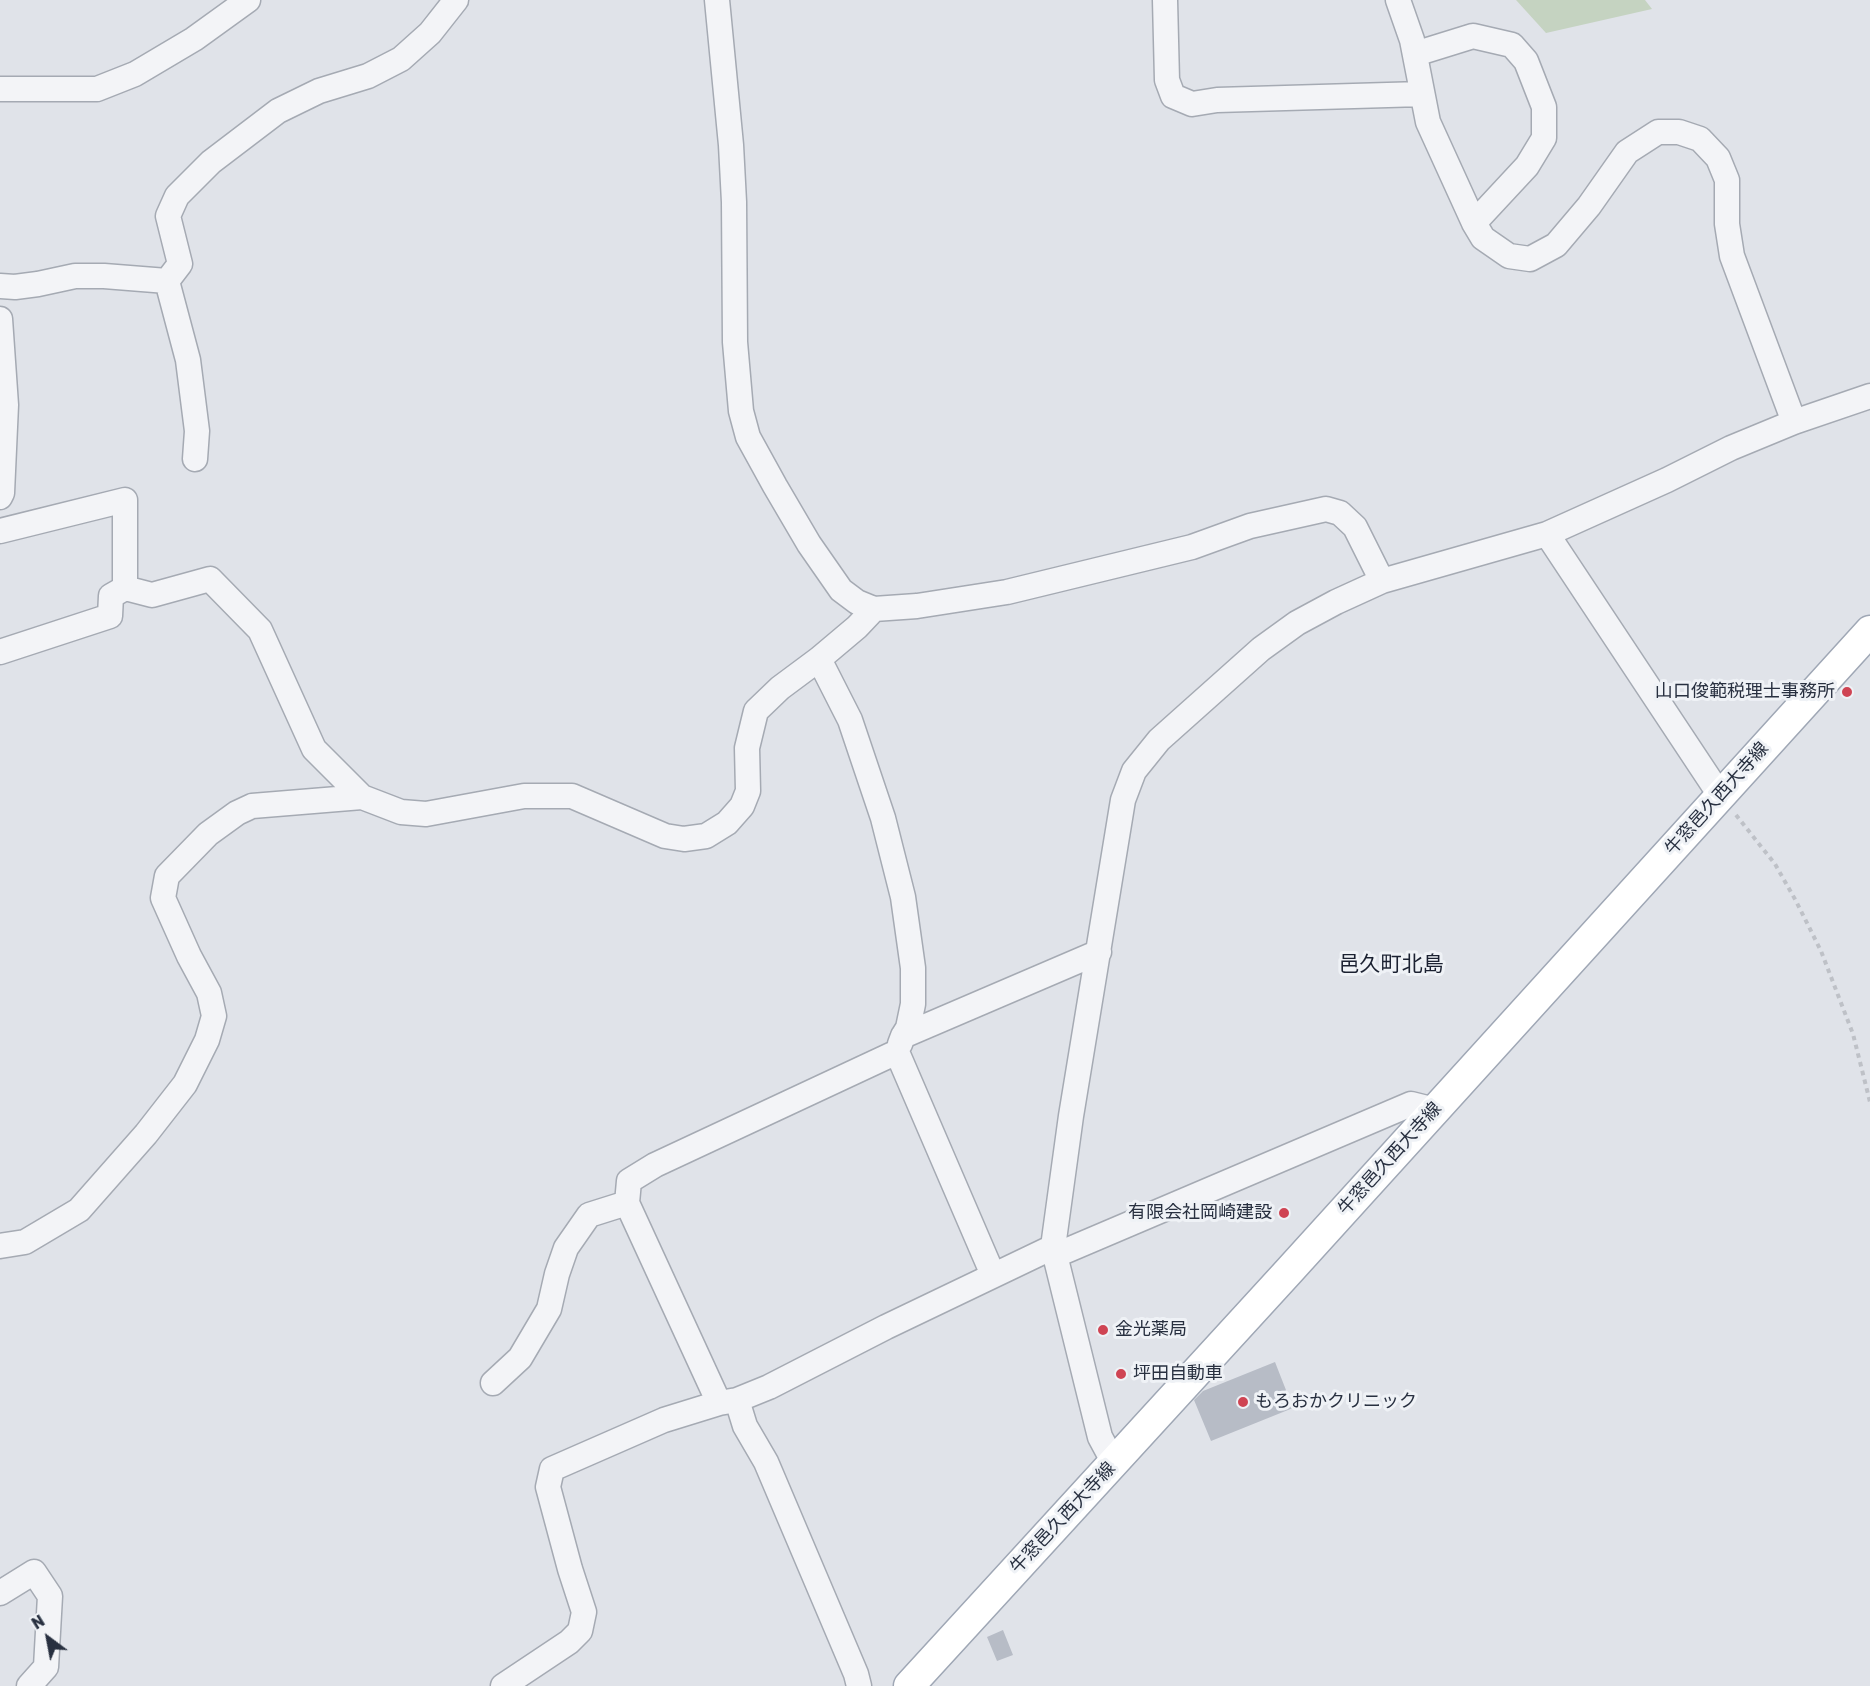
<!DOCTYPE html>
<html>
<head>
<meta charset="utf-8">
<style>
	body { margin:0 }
	#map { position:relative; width:1870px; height:1686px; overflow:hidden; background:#e0e3e9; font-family:Rubik,sans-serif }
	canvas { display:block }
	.north { position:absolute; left:18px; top:1608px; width:60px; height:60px; -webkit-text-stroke:4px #eff2f6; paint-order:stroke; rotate:328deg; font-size:16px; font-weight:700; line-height:24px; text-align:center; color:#283040 }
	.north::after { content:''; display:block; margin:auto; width:21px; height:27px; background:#283040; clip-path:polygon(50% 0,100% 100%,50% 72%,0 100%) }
</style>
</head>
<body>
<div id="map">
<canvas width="1870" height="1686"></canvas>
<div class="north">N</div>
</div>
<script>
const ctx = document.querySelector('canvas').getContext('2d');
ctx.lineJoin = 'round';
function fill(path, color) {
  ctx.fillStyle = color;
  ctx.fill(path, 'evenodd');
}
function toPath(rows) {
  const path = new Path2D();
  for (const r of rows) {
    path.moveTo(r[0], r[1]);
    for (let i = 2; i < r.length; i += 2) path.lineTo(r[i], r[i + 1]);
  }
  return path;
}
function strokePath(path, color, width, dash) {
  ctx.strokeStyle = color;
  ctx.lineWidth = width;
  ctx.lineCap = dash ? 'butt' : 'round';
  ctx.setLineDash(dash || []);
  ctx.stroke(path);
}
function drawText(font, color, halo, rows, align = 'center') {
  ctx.font = font + ' Rubik,"Noto Sans JP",sans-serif';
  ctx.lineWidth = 6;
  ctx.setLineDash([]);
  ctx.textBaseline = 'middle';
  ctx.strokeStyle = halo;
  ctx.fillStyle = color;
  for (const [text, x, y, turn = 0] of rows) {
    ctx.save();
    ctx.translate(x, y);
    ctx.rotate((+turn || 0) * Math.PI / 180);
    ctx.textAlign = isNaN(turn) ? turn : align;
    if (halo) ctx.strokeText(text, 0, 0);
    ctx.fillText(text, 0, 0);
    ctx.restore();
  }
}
fill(toPath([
	[1516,0,1645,0,1652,9,1546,33]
]), '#c5d3c1');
fill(toPath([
	[1275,1362,1293,1408,1211,1441,1194,1400,1203,1391],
	[1003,1630,1013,1655,997,1661,987,1637]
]), '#b7bcc6');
const minor = toPath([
	[717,0,731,145,734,202,735,342,741,411,748,437,775,486,809,544,841,590,857,602,874,609,917,606,1007,592,1192,547,1250,526,1326,509,1340,513,1355,527,1382,581],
	[1165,0,1167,80,1173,96,1192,104,1217,100,1422,94],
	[1398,0,1412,40,1428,122,1474,223,1483,238,1509,256,1530,259,1556,245,1589,206,1627,152,1658,132,1679,132,1700,139,1718,158,1727,180,1727,224,1732,256,1794,422],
	[1415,54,1473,36,1512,45,1526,61,1544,107,1544,138,1527,166,1474,223],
	[0,89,97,89,135,74,194,39,248,0],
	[167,281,180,264,168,216,177,196,211,162,278,111,319,91,368,76,401,59,430,33,456,0],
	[0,286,15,287,38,284,75,276,104,276,167,281,188,360,197,431,195,459],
	[0,319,6,405,2,493,0,497],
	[0,531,125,500,125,588,111,596,110,616,0,652],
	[1547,534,1720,795],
	[125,588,152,595,210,579,260,630,314,749,362,797,401,812,426,814,524,796,572,796,665,836,684,839,706,836,727,823,742,806,748,791,747,748,756,711,780,688,819,659,857,627,874,609],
	[819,659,850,720,883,818,903,897,913,968,913,1004,908,1028,903,1036],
	[900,1044,903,1036,1099,952],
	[627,1203,629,1181,655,1165,897,1052,993,1275],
	[0,1246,25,1242,79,1210,146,1134,185,1084,207,1040,214,1016,209,993,189,956,163,898,167,876,208,834,237,813,252,806,362,797],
	[1053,1247,1071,1116,1123,800,1134,771,1159,740,1261,649,1297,623,1336,602,1382,581,1547,534,1667,480,1731,448,1794,422,1870,396],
	[1054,1256,1411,1104,1435,1110],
	[493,1383,520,1358,549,1309,557,1274,566,1248,589,1215,627,1203,719,1403],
	[737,1400,745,1426,766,1462,856,1674,859,1686],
	[0,1593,34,1572,50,1596,46,1667,29,1686],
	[503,1686,569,1642,580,1631,584,1612,570,1569,548,1487,552,1469,664,1420,719,1403,737,1400,769,1387,886,1327,1053,1247,1100,1437,1114,1463]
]);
const major = toPath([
	[909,1686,1289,1271,1870,631]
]);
strokePath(minor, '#a5aab3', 27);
strokePath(major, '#9fa7b5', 33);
strokePath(toPath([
	[1736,815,1775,864,1796,901,1821,951,1853,1034,1870,1102]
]), '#bec1c7', 4, [4.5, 4.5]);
strokePath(minor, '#f3f4f7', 24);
strokePath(major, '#fff', 30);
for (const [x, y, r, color] of [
	[1847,692,6,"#cf4453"],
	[1284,1213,6,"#cf4453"],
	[1103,1330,6,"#cf4453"],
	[1121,1374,6,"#cf4453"],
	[1243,1402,6,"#cf4453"]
]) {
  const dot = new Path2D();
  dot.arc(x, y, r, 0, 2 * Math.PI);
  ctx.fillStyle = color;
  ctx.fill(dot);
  strokePath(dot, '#eff2f6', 2);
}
drawText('18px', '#283040', '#eff2f6', [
	["山口俊範税理士事務所",1835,692,"right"],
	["有限会社岡崎建設",1272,1213,"right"],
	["金光薬局",1115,1330],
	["坪田自動車",1133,1374],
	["もろおかクリニック",1255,1402]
], 'left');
drawText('18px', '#283040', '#eff2f6', [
	["牛窓邑久西大寺線",1717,799,-48],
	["牛窓邑久西大寺線",1390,1159,-48],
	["牛窓邑久西大寺線",1063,1518,-47]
]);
drawText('21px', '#1b2131', '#eff2f6', [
	["邑久町北島",1391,965]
]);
</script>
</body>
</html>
